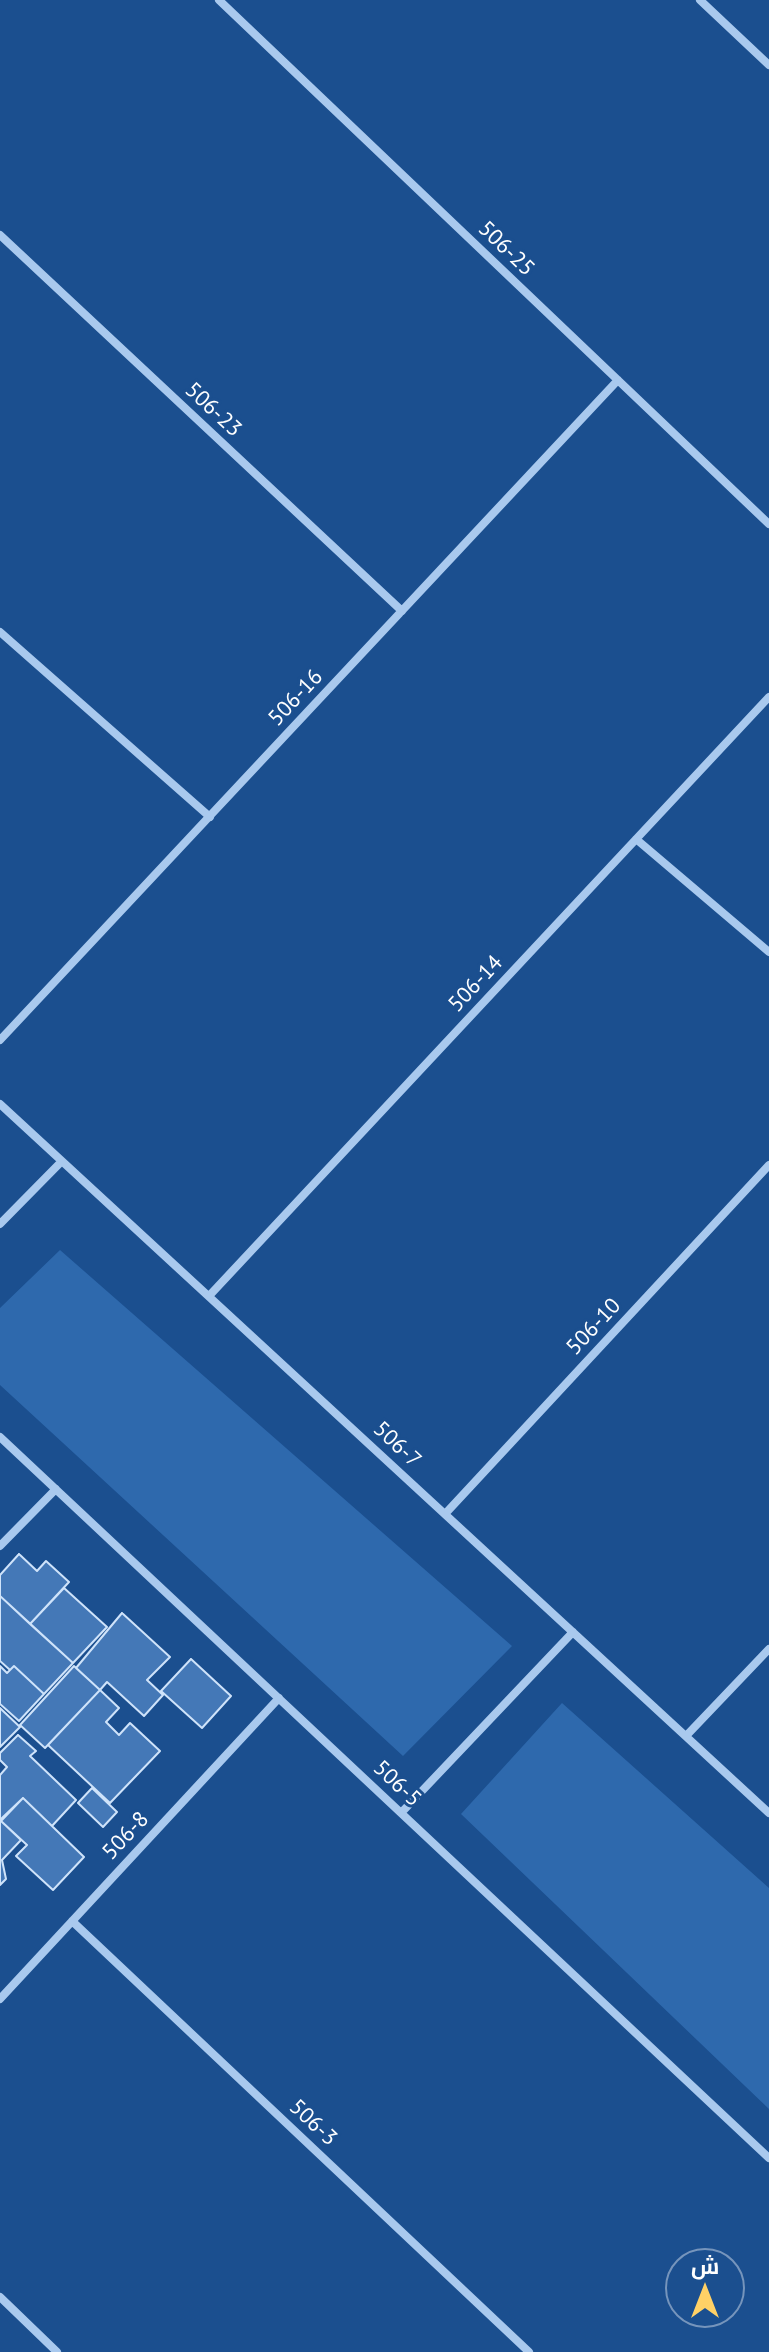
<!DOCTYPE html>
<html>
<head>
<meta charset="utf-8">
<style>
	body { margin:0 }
	#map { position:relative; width:769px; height:2352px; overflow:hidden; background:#1b4f8f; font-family:"PT Sans",Cairo,sans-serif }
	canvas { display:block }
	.north { position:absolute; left:665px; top:2248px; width:80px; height:80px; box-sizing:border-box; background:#1b4f8f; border:2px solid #7695bc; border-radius:50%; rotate:0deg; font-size:22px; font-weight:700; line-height:32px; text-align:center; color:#fff }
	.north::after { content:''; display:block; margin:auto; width:28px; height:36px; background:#ffd166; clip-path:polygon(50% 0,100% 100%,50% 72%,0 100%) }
</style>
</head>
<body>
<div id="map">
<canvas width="769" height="2352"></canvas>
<div class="north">ش</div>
</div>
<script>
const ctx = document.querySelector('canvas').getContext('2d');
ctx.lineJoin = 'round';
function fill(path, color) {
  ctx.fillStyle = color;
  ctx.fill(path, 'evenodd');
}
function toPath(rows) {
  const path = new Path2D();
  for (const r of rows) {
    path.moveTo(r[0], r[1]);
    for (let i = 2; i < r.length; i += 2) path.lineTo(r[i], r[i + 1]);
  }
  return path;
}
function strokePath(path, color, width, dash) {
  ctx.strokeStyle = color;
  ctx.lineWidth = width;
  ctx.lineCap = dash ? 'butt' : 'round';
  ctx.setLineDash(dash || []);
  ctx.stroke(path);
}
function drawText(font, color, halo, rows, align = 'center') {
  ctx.font = font + ' "PT Sans",sans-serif';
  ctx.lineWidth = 6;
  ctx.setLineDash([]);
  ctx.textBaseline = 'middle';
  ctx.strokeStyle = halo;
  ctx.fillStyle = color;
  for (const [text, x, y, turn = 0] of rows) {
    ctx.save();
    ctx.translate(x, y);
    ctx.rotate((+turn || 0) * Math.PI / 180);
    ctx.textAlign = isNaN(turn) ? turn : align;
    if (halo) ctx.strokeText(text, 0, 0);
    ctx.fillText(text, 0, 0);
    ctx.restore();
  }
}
fill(toPath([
	[60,1250,512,1646,403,1756,0,1385,0,1308],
	[562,1703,769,1888,769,2109,461,1814]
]), '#2e69ad');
const building = toPath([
	[19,1554,37,1571,46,1561,69,1582,30,1624,0,1596,0,1575,19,1554],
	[64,1588,107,1627,73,1663,30,1624,64,1588],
	[0,1596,73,1663,44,1694,14,1666,10,1670,0,1661,0,1596],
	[122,1613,170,1657,147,1680,163,1695,144,1716,107,1682,100,1690,76,1668,122,1613],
	[191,1659,231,1696,202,1728,161,1691,191,1659],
	[0,1666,7,1673,14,1666,44,1694,19,1721,0,1704,0,1666],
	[74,1666,100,1690,45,1748,20,1725,74,1666],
	[100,1690,119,1708,106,1722,119,1735,130,1723,160,1751,110,1803,48,1745,100,1690],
	[0,1708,20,1727,0,1747,0,1708],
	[18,1735,36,1751,30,1756,76,1800,52,1826,23,1798,0,1820,0,1775,7,1767,0,1760,0,1753,18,1735],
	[92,1788,117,1812,103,1827,78,1803,92,1788],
	[23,1798,84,1857,53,1890,16,1856,27,1845,1,1821,23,1798],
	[0,1820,21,1840,2,1860,6,1879,0,1885,0,1820]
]);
fill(building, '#4478b7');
strokePath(building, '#cfe3fa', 2);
strokePath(toPath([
	[219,0,769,524],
	[700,0,769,65],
	[0,235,402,611],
	[0,632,210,817],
	[636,839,769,952],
	[0,1040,618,380],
	[0,1104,769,1813],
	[0,1224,62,1161],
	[209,1296,769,697],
	[0,1437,769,2158],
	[445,1514,769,1165],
	[0,1546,56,1489],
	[686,1736,769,1649],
	[401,1813,573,1632],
	[72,1921,529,2352],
	[0,1999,279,1698],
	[0,2297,57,2352]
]), '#a9c9ee', 8);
drawText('22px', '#fff', '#1b4f8f', [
	["506-25",506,249,44],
	["506-23",213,410,43],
	["506-16",296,698,-47],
	["506-14",476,984,-47],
	["506-10",594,1327,-47],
	["506-7",397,1445,43],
	["506-5",397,1784,43],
	["506-8",126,1836,-47],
	["506-3",313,2123,43]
]);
</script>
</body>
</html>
